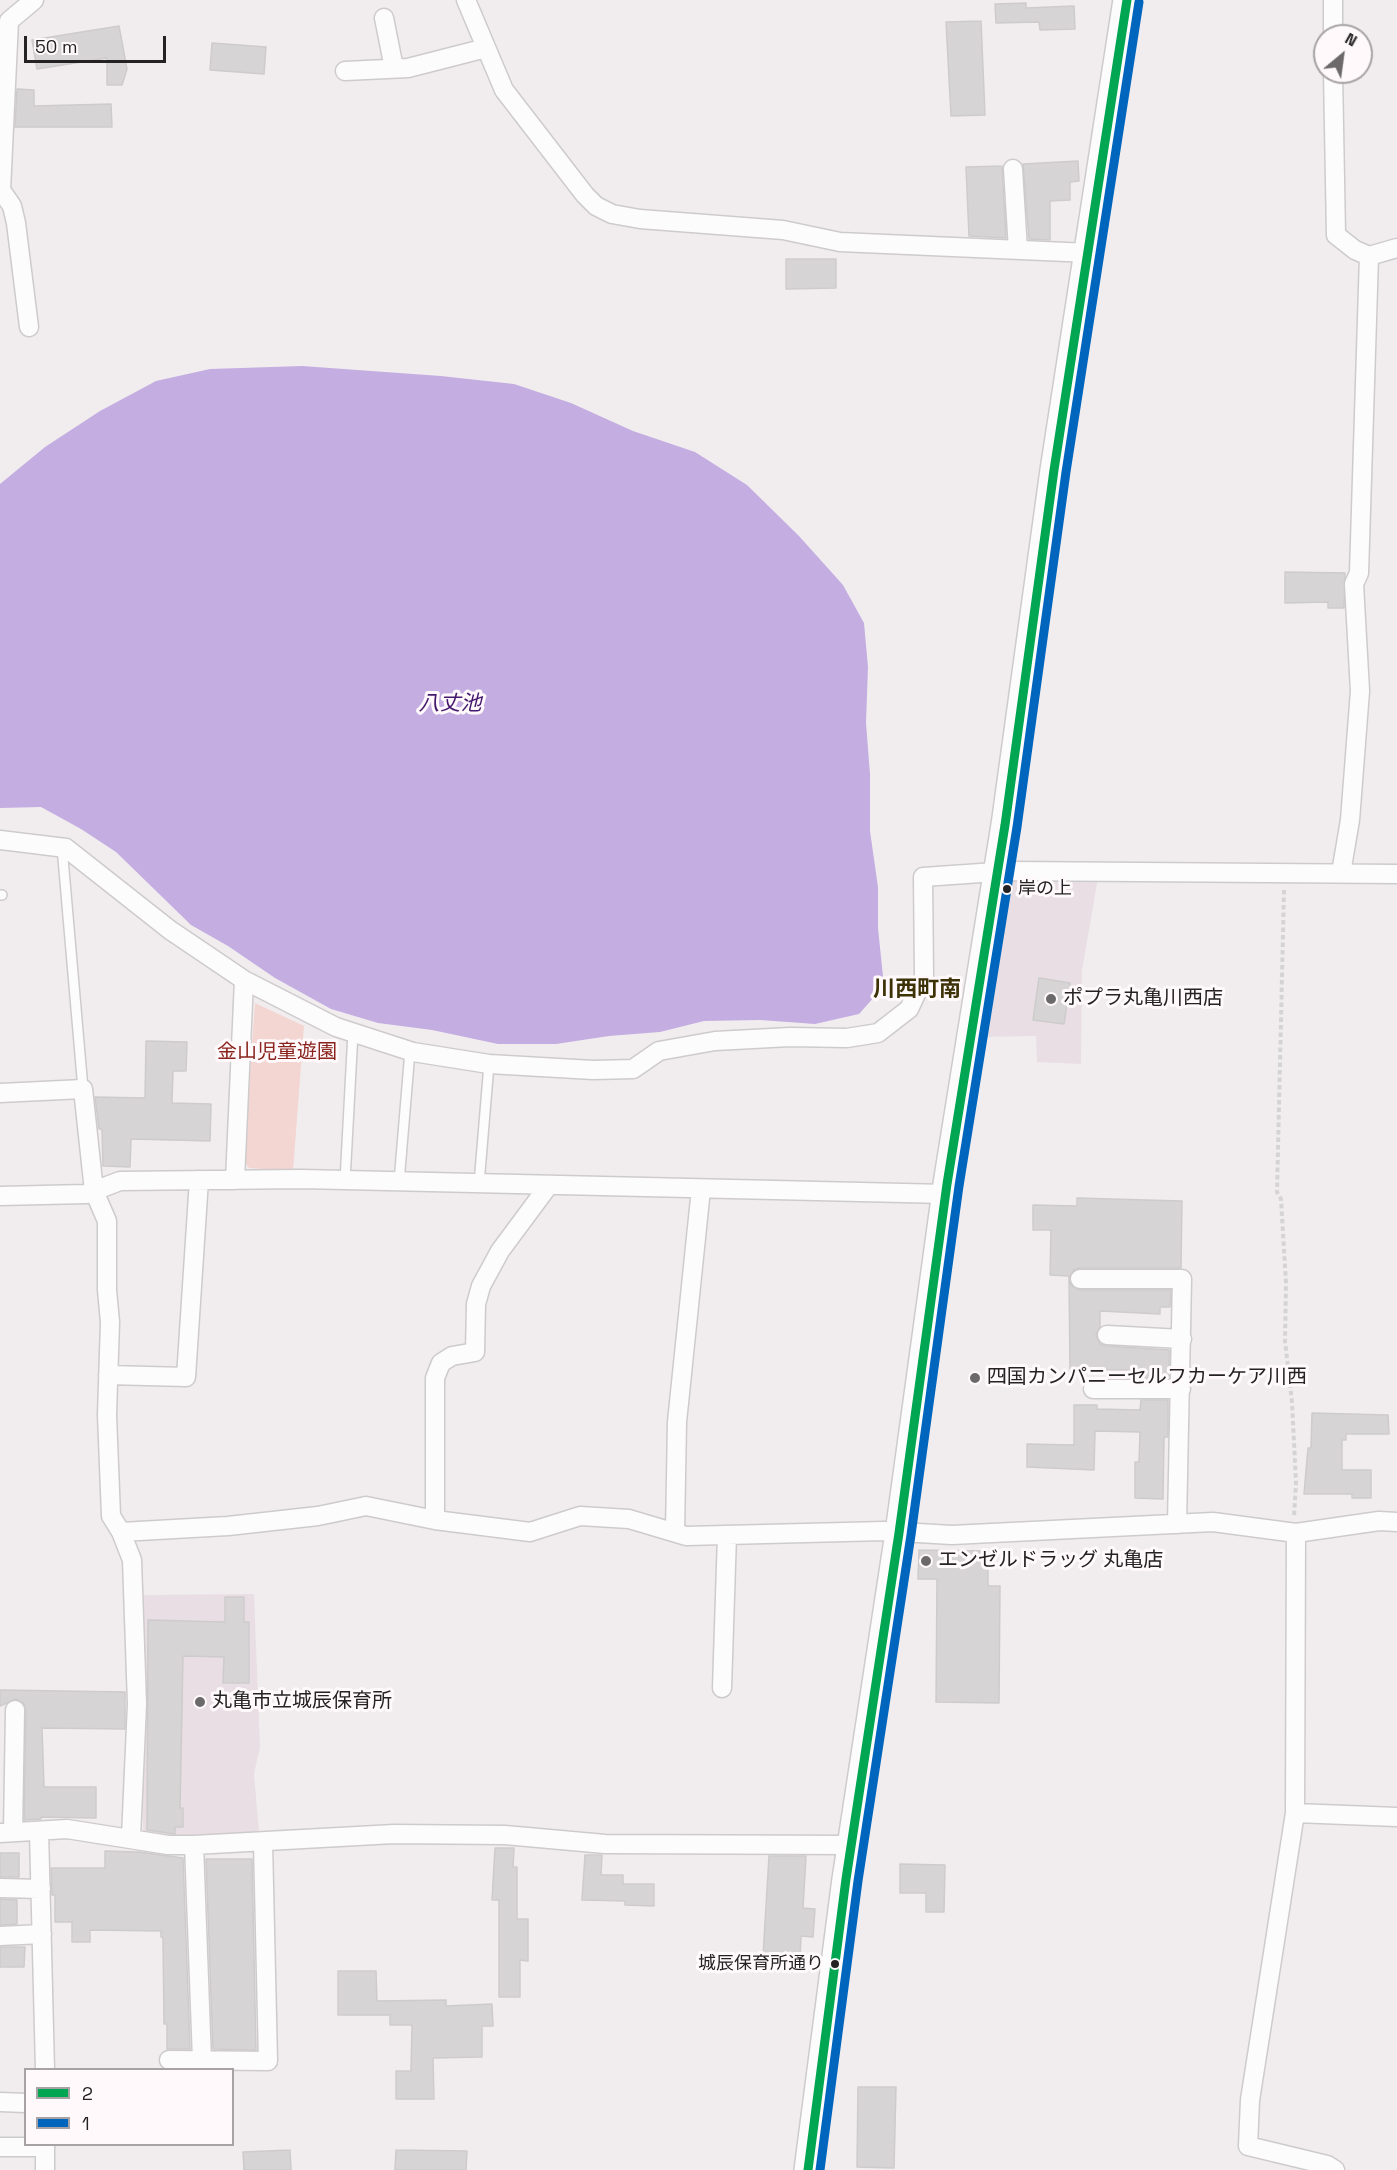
<!DOCTYPE html>
<html>
<head>
<meta charset="utf-8">
<style>
	body { margin:0 }
	#map { position:relative; width:1397px; height:2170px; overflow:hidden; background:#f1edef; font-family:"Space Grotesk",sans-serif }
	canvas { display:block }
	.legend { position:absolute; left:24px; top:2068px; width:210px; height:78px; box-sizing:border-box; background:#fff9fc; border:2px solid #a7a3a5; margin:0; padding:8px 10px; list-style:none; font-size:18px; color:#242223 }
	.legend li { display:flex; align-items:center; gap:12px; height:30px }
	.legend b { width:30px; border:2px solid #a7a3a5 }
	.north { position:absolute; left:1313px; top:24px; width:60px; height:60px; box-sizing:border-box; background:#fff9fc; border:2px solid #a7a3a5; border-radius:50%; rotate:29deg; font-size:16px; font-weight:700; line-height:24px; text-align:center; color:#242223 }
	.north::after { content:''; display:block; margin:auto; width:21px; height:27px; background:#6c696a; clip-path:polygon(50% 0,100% 100%,50% 72%,0 100%) }
	.scale { position:absolute; left:24px; top:36px; width:142px; height:27px; box-sizing:border-box; border:3px solid #242223; border-top:0; padding-left:8px; font-size:18px; line-height:21px; white-space:nowrap; color:#242223; -webkit-text-stroke:4px #fff9fc; paint-order:stroke }
</style>
</head>
<body>
<div id="map">
<canvas width="1397" height="2170"></canvas>
<ul class="legend">
<li><b style="height:8px;background:#00a651"></b>2</li>
<li><b style="height:8px;background:#0065bd"></b>1</li>
</ul>
<div class="north">N</div>
<div class="scale">50 m</div>
</div>
<script>
const ctx = document.querySelector('canvas').getContext('2d');
ctx.lineJoin = 'round';
function fill(path, color) {
  ctx.fillStyle = color;
  ctx.fill(path, 'evenodd');
}
function toPath(rows) {
  const path = new Path2D();
  for (const r of rows) {
    path.moveTo(r[0], r[1]);
    for (let i = 2; i < r.length; i += 2) path.lineTo(r[i], r[i + 1]);
  }
  return path;
}
function strokePath(path, color, width, dash) {
  ctx.strokeStyle = color;
  ctx.lineWidth = width;
  ctx.lineCap = dash ? 'butt' : 'round';
  ctx.setLineDash(dash || []);
  ctx.stroke(path);
}
function drawText(font, color, halo, rows, align = 'center') {
  ctx.font = font + ' "Space Grotesk","Noto Sans JP",sans-serif';
  ctx.lineWidth = 6;
  ctx.setLineDash([]);
  ctx.textBaseline = 'middle';
  ctx.strokeStyle = halo;
  ctx.fillStyle = color;
  for (const [text, x, y, turn = 0] of rows) {
    ctx.save();
    ctx.translate(x, y);
    ctx.rotate((+turn || 0) * Math.PI / 180);
    ctx.textAlign = isNaN(turn) ? turn : align;
    if (halo) ctx.strokeText(text, 0, 0);
    ctx.fillText(text, 0, 0);
    ctx.restore();
  }
}
fill(toPath([
	[1098,877,1082,971,1081,1064,1037,1062,1036,1036,980,1037,1005,878],
	[254,1594,260,1747,254,1774,259,1832,251,1837,200,1842,143,1834,141,1595]
]), '#e8dee3');
fill(toPath([
	[255,1003,304,1026,293,1171,249,1168,244,1161]
]), '#f3d5d1');
fill(toPath([
	[302,366,441,376,514,384,571,403,633,431,695,452,747,485,799,536,843,585,864,623,868,667,866,723,870,774,870,831,878,887,878,928,884,986,859,1014,815,1024,760,1020,704,1021,660,1032,609,1036,556,1044,498,1044,432,1030,378,1023,331,1009,275,978,228,946,191,925,116,852,81,829,41,807,0,808,0,484,45,447,100,411,156,381,210,369]
]), '#c4aee1');
const building = toPath([
	[1026,3,1026,8,1074,6,1075,29,1040,30,1039,22,996,23,995,4,1026,3],
	[981,21,985,115,951,116,946,22,981,21],
	[119,26,127,69,122,85,107,85,107,58,37,69,32,40,119,26],
	[212,43,266,47,264,74,210,70,212,43],
	[17,89,34,90,34,106,111,104,112,127,15,127,17,89],
	[1078,161,1079,181,1070,182,1070,200,1050,201,1050,240,1029,239,1023,164,1078,161],
	[1002,166,1006,238,969,236,966,167,1002,166],
	[786,259,836,259,836,288,786,289,786,259],
	[1285,572,1345,573,1344,608,1328,608,1328,602,1285,603,1285,572],
	[1039,978,1070,983,1064,1024,1033,1020,1039,978],
	[146,1041,187,1042,186,1071,173,1071,172,1103,211,1104,210,1141,131,1139,130,1167,103,1166,102,1129,99,1129,95,1097,145,1098,146,1041],
	[1077,1198,1182,1201,1181,1268,1080,1268,1074,1270,1069,1278,1071,1285,1080,1290,1171,1290,1170,1307,1160,1307,1160,1314,1100,1311,1100,1327,1096,1335,1100,1344,1106,1346,1169,1350,1169,1378,1141,1378,1141,1374,1128,1374,1129,1370,1070,1369,1069,1276,1050,1275,1051,1230,1033,1230,1033,1205,1077,1206,1077,1198],
	[1141,1400,1168,1400,1168,1437,1164,1437,1163,1499,1135,1498,1135,1462,1139,1462,1140,1432,1095,1431,1094,1470,1027,1467,1027,1444,1074,1445,1074,1405,1097,1405,1097,1409,1140,1410,1141,1400],
	[1312,1413,1388,1415,1389,1434,1346,1434,1346,1440,1342,1440,1342,1470,1371,1470,1371,1498,1352,1498,1352,1494,1304,1494,1308,1448,1311,1448,1312,1413],
	[919,1550,988,1551,988,1586,1000,1586,999,1703,936,1702,937,1579,918,1579,919,1550],
	[225,1597,244,1597,244,1622,249,1622,249,1683,223,1683,224,1657,183,1656,180,1808,183,1808,183,1827,175,1827,175,1834,147,1830,148,1620,225,1622,225,1597],
	[0,1690,125,1692,125,1729,42,1728,44,1787,96,1787,96,1818,41,1817,41,1819,24,1820,26,1710,24,1704,16,1699,0,1706,0,1690],
	[495,1848,514,1848,513,1867,517,1867,517,1919,528,1919,528,1961,520,1960,520,1997,499,1997,499,1900,492,1900,495,1848],
	[105,1851,139,1852,183,1858,190,2049,167,2049,167,2024,164,2024,163,1937,161,1937,161,1931,90,1930,90,1942,72,1942,72,1922,55,1922,55,1895,52,1895,51,1868,105,1868,105,1851],
	[0,1853,19,1853,19,1877,0,1877,0,1853],
	[585,1855,602,1855,601,1875,623,1875,623,1884,654,1884,654,1906,625,1905,625,1901,582,1900,585,1855],
	[769,1856,806,1856,803,1908,815,1909,813,1937,801,1936,800,1959,763,1956,769,1856],
	[206,1859,252,1859,256,2050,213,2049,206,1859],
	[900,1864,945,1865,944,1912,926,1912,926,1893,900,1893,900,1864],
	[0,1899,17,1900,17,1924,0,1925,0,1899],
	[0,1947,25,1947,24,1967,0,1967,0,1947],
	[338,1971,376,1971,377,2001,446,2000,446,2006,492,2004,493,2026,482,2026,482,2057,433,2058,434,2099,396,2099,396,2071,411,2071,412,2025,390,2025,390,2015,338,2015,338,1971],
	[858,2087,896,2087,894,2168,857,2167,858,2087],
	[290,2150,291,2170,244,2170,243,2152,290,2150],
	[396,2150,467,2151,466,2170,395,2170,396,2150]
]);
fill(building, '#d7d4d5');
strokePath(building, '#cecbcc', 1.5);
const service = toPath([
	[62,847,83,1089],
	[0,895,2,895],
	[345,1181,353,1032],
	[399,1182,410,1051],
	[479,1184,489,1064]
]);
const minor = toPath([
	[466,0,504,90,585,195,596,206,612,214,640,219,783,230,840,242,1089,253],
	[384,18,394,68],
	[1333,36,1333,0],
	[345,71,408,68,486,48],
	[1333,72,1336,235,1355,250,1369,256,1397,248],
	[1013,169,1018,250],
	[29,327,16,223,12,206,1,190,9,21,34,0],
	[0,840,66,848,170,930,244,980,336,1027,413,1052,489,1064,593,1070,633,1069,659,1051,715,1041,790,1037,847,1038,878,1033,909,1009,924,977,923,877,1010,871,1397,874],
	[1341,873,1350,820,1360,691,1354,584,1359,573,1369,256],
	[0,1093,83,1089,94,1191,107,1221,107,1290,110,1322,107,1415,111,1516,121,1532,132,1560,137,1704,131,1837],
	[235,1180,244,980],
	[0,1196,86,1194,120,1181,302,1179,946,1194],
	[1080,1279,1182,1279,1177,1524],
	[1107,1335,1182,1339],
	[108,1375,186,1377,199,1180],
	[1093,1389,1181,1389],
	[435,1520,435,1378,441,1363,452,1356,475,1352,476,1304,481,1286,500,1251,549,1185],
	[121,1532,228,1526,318,1516,366,1506,435,1520,530,1532,580,1516,629,1519,686,1536,884,1531,952,1535,1213,1522,1296,1533,1379,1521,1397,1522],
	[675,1532,677,1422,701,1189],
	[1296,1533,1295,1813,1250,2100,1248,2146,1327,2165,1335,2170],
	[722,1688,727,1535],
	[1295,1813,1397,1817],
	[39,1831,45,2070],
	[13,1832,15,1710],
	[0,1833,67,1829,168,1845,194,1845,394,1834,505,1835,605,1844,851,1845],
	[194,1845,202,2060],
	[0,1888,41,1889],
	[0,1936,42,1934],
	[169,2060,268,2061,263,1843],
	[0,2102,26,2103],
	[45,2144,45,2170],
	[0,2147,45,2147]
]);
const primary = toPath([
	[808,2170,846,1879,899,1533,947,1184,1005,825,1054,470,1127,0]
]);
strokePath(service, '#cecbcd', 12);
strokePath(minor, '#cecbcd', 21);
strokePath(primary, '#cecbcd', 30);
strokePath(toPath([
	[1284,890,1277,1192,1281,1199,1286,1283,1285,1341,1292,1402,1296,1482,1294,1517]
]), '#d5d4d5', 4, [4.5, 3]);
strokePath(service, '#fdfcfd', 9);
strokePath(minor, '#fdfcfd', 18);
strokePath(primary, '#fdfcfd', 27);
strokePath(toPath([
	[808,2170,846,1879,899,1533,947,1184,1005,825,1054,470,1127,0]
]), '#00a651', 9);
strokePath(toPath([
	[820,2170,858,1881,911,1535,959,1186,1017,827,1066,472,1139,2]
]), '#0065bd', 9);
for (const [x, y, r, color] of [
	[1007,889,5,"#242223"],
	[1051,999,6,"#6c696a"],
	[975,1378,6,"#6c696a"],
	[926,1561,6,"#6c696a"],
	[200,1702,6,"#6c696a"],
	[835,1964,5,"#242223"]
]) {
  const dot = new Path2D();
  dot.arc(x, y, r, 0, 2 * Math.PI);
  ctx.fillStyle = color;
  ctx.fill(dot);
  strokePath(dot, '#fff9fc', 2);
}
drawText('18px', '#242223', '#fff9fc', [
	["岸の上",1018,889],
	["城辰保育所通り",824,1964,"right"]
], 'left');
drawText('20px', '#242223', '#fff9fc', [
	["ポプラ丸亀川西店",1063,999],
	["四国カンパニーセルフカーケア川西",987,1378],
	["エンゼルドラッグ 丸亀店",938,1561],
	["丸亀市立城辰保育所",212,1702]
], 'left');
drawText('20px', '#89231b', '#fff9fc', [
	["金山児童遊園",277,1053]
]);
drawText('italic 21px', '#44186d', '#fff9fc', [
	["八丈池",450,704]
]);
drawText('bold 22px', '#3d3106', '#fff9fc', [
	["川西町南",917,990]
]);
</script>
</body>
</html>
